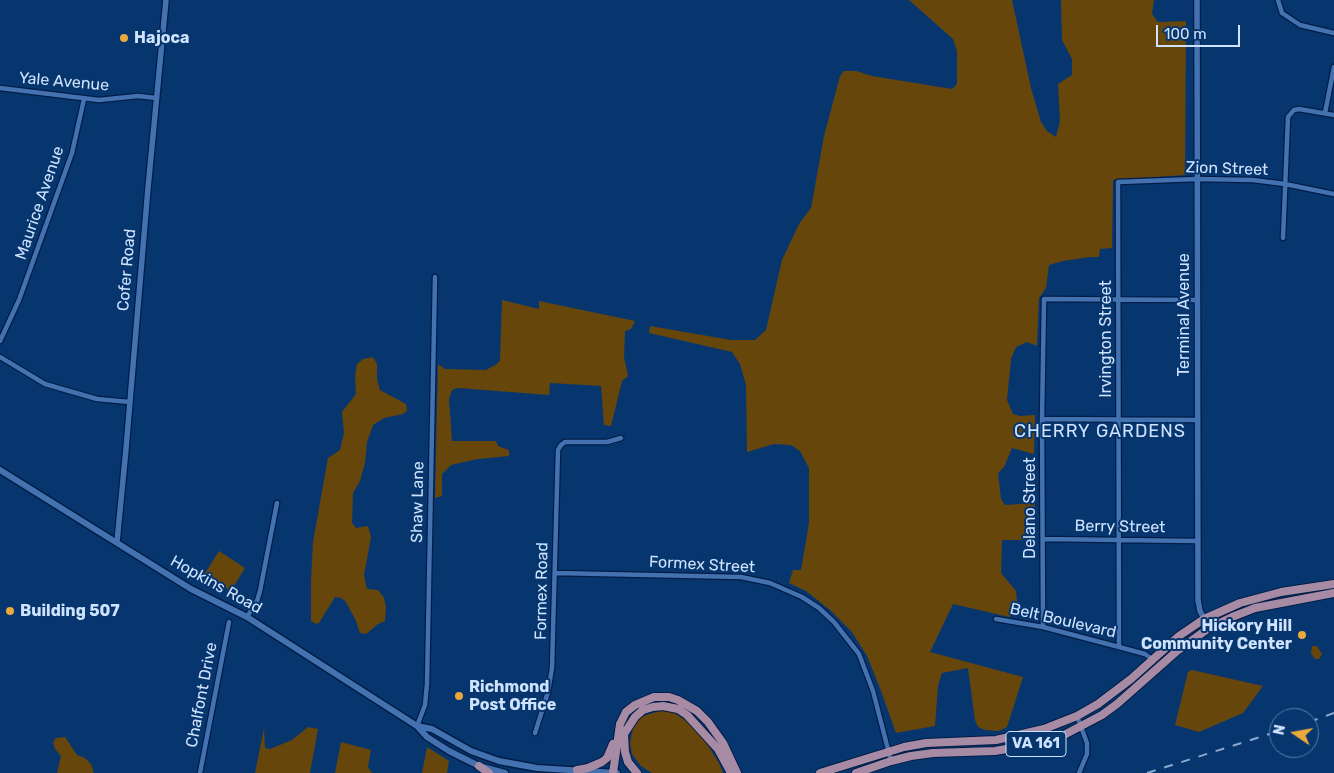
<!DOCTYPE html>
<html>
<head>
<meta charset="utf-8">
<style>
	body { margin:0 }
	#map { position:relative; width:1334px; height:773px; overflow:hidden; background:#07366f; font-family:Rubik,sans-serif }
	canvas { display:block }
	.north { position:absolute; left:1269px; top:708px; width:50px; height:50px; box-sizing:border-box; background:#07366f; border:1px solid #577ba8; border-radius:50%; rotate:282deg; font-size:14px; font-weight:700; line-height:20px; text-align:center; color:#cfe3fe }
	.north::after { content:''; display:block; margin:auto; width:18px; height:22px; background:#eba939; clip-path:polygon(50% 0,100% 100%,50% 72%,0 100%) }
	.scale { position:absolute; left:1156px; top:25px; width:84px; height:22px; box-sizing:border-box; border:2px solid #cfe3fe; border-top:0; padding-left:6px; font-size:15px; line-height:18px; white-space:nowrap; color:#cfe3fe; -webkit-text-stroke:4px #07366f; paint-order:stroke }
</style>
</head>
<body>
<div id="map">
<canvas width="1334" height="773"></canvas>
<div class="north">N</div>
<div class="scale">100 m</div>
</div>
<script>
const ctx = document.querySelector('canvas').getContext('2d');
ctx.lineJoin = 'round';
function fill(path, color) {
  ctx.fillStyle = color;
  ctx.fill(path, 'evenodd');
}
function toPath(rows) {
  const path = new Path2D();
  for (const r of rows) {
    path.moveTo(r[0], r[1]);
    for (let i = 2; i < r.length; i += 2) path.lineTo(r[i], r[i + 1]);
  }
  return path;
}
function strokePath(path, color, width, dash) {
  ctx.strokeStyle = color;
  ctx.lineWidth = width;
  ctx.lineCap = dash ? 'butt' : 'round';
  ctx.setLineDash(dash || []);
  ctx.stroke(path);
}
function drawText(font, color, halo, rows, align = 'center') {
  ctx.font = font + ' Rubik,sans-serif';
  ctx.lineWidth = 4;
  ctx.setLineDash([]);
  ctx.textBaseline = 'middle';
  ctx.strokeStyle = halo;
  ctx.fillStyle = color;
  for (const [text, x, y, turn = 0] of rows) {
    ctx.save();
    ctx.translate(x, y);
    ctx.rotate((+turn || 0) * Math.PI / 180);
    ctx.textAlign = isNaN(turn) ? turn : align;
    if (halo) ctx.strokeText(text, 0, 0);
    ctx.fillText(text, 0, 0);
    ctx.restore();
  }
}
fill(toPath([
	[909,0,1012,0,1031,88,1041,122,1047,131,1056,137,1060,121,1058,84,1072,75,1072,59,1062,40,1061,0,1154,0,1152,14,1158,22,1186,21,1185,175,1113,180,1112,248,1100,249,1099,257,1090,257,1063,261,1049,265,1046,288,1039,298,1037,346,1027,342,1016,347,1011,359,1007,400,1013,414,1020,416,1035,415,1034,454,1012,448,1004,467,998,473,1001,499,1005,505,1035,503,1033,540,1002,540,1001,573,1016,591,1017,602,1014,613,1009,617,953,604,930,652,1023,677,1007,727,999,731,985,730,978,727,975,720,968,668,942,673,938,686,935,726,896,733,880,688,867,656,852,632,830,610,806,591,789,583,793,570,801,570,809,523,809,468,800,451,791,445,774,444,747,452,746,385,740,364,732,352,649,333,650,326,731,340,755,340,766,330,782,260,799,224,811,208,824,136,840,76,844,71,856,71,872,76,952,89,957,84,957,51,953,39],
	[502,300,539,309,539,301,635,321,631,329,625,331,624,357,628,376,622,381,611,426,604,425,601,386,550,383,549,395,458,388,452,390,449,399,452,441,496,441,498,446,509,450,509,456,478,459,451,465,442,474,442,496,435,498,438,364,445,369,486,370,497,364,500,360],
	[373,357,377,364,377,379,380,390,406,404,407,411,403,414,384,418,373,425,367,442,365,463,360,481,353,493,352,523,356,528,368,526,371,537,364,575,367,589,378,590,384,598,386,607,385,621,378,624,366,634,360,633,356,621,346,602,341,598,335,597,319,623,316,624,311,621,311,581,313,542,328,458,340,450,344,433,342,412,356,394,355,376,357,364,363,359],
	[219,551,245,568,231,591,204,575],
	[1312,646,1317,646,1322,654,1319,659,1315,659,1311,653],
	[1192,670,1263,686,1243,713,1199,732,1175,725,1188,672],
	[660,711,668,711,675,713,689,723,702,736,719,763,723,773,652,773,641,766,632,754,630,743,633,728,640,717],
	[308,727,318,729,310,773,255,773,264,728,265,748,270,749,292,740],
	[65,737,77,755,85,758,91,764,94,773,57,773,61,756,55,749,53,742,56,738],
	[341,742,371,750,368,767,372,773,335,773],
	[427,747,449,761,447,773,422,773]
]), '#67460c');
const minor = toPath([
	[1278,0,1282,13,1300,25,1334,33],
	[0,88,99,100,138,96,156,98],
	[1325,113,1334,67],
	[1283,238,1288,117,1294,110,1299,109,1334,115],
	[0,341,19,300,72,153,84,99],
	[0,357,45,384,97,399,130,402],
	[1042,419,1198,420],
	[1043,539,1197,541],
	[555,573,741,577,770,583,802,597,819,608,834,622,859,654,873,691,891,761],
	[247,617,257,601,260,591,277,503],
	[996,619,1043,627,1119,647,1145,654,1152,659],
	[1043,627,1042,419,1044,299,1197,300],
	[1119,647,1118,182,1197,179,1253,180,1285,184,1334,194],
	[1077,716,1087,743,1087,754,1079,773],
	[417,726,425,705,427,684,435,277],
	[535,733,548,692,552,668,558,450,561,445,565,442,607,442,621,438],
	[200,773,229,622]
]);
const tertiary = toPath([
	[1197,0,1198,600,1200,611,1209,628],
	[117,542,126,449,148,188,166,0]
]);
const secondary = toPath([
	[0,470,191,589,247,617,417,726,427,737,449,751,479,766,505,773],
	[417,726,432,729,471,751,499,761,537,768,617,773]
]);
const primary = toPath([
	[479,766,489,773],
	[577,770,588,768,602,762,607,758,613,744],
	[613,773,620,724,626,712,635,705,654,697,669,697,678,700,697,711,708,722,723,743,737,773],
	[637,773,628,762,625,752,624,734,635,717,643,710,653,707,663,706,678,709,687,715,718,749,731,773],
	[820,773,904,747,926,743,996,740,1044,729,1077,716,1098,704,1131,679,1179,636,1204,619,1240,603,1281,592,1334,584],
	[856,773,891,761,911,756,933,753,995,751,1040,743,1062,736,1102,715,1117,704,1177,651,1209,628,1232,617,1255,608,1334,593]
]);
strokePath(minor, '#001d47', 7);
strokePath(tertiary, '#001d47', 8);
strokePath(secondary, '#001d47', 9);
strokePath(primary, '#001d47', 10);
strokePath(minor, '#4471af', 4.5);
strokePath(tertiary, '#4471af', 5.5);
strokePath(secondary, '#4471af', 6);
strokePath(primary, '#a78aa4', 8);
strokePath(toPath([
	[1309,722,1334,713],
	[1147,773,1279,731]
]), '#8ba8ce', 2, [9, 9]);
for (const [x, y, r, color] of [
	[124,38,5,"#eba939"],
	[10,611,5,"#eba939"],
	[1302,635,5,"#eba939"],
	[459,696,5,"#eba939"]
]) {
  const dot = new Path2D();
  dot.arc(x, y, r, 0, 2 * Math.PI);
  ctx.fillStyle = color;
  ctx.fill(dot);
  strokePath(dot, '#07366f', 2);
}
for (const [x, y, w] of [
	[1036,744,60]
]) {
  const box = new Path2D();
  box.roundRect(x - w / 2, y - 12.5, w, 25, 4);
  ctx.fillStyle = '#07366f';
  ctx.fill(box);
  strokePath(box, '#cfe3fe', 1);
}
drawText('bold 15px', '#cfe3fe', null, [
	["VA 161",1036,744]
]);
drawText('bold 16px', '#cfe3fe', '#07366f', [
	["Hajoca",134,38],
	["Building 507",20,611],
	["Hickory Hill",1292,626,"right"],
	["Community Center",1292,644,"right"],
	["Richmond",469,687],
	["Post Office",469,705]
], 'left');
drawText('16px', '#cfe3fe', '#07366f', [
	["Yale Avenue",64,82,5],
	["Zion Street",1227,169,2],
	["Maurice Avenue",40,203,-71],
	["Cofer Road",127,270,-85],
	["Terminal Avenue",1184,315,-90],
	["Irvington Street",1106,339,-90],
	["Shaw Lane",418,502,-89],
	["Delano Street",1030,508,-90],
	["Berry Street",1120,527,1],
	["Formex Street",702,565,3],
	["Hopkins Road",216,585,29],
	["Formex Road",542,591,-89],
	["Belt Boulevard",1063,621,13],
	["Chalfont Drive",202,695,-79]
]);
ctx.letterSpacing = '1px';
drawText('18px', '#cfe3fe', '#07366f', [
	["CHERRY GARDENS",1100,432]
]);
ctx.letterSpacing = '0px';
</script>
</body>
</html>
